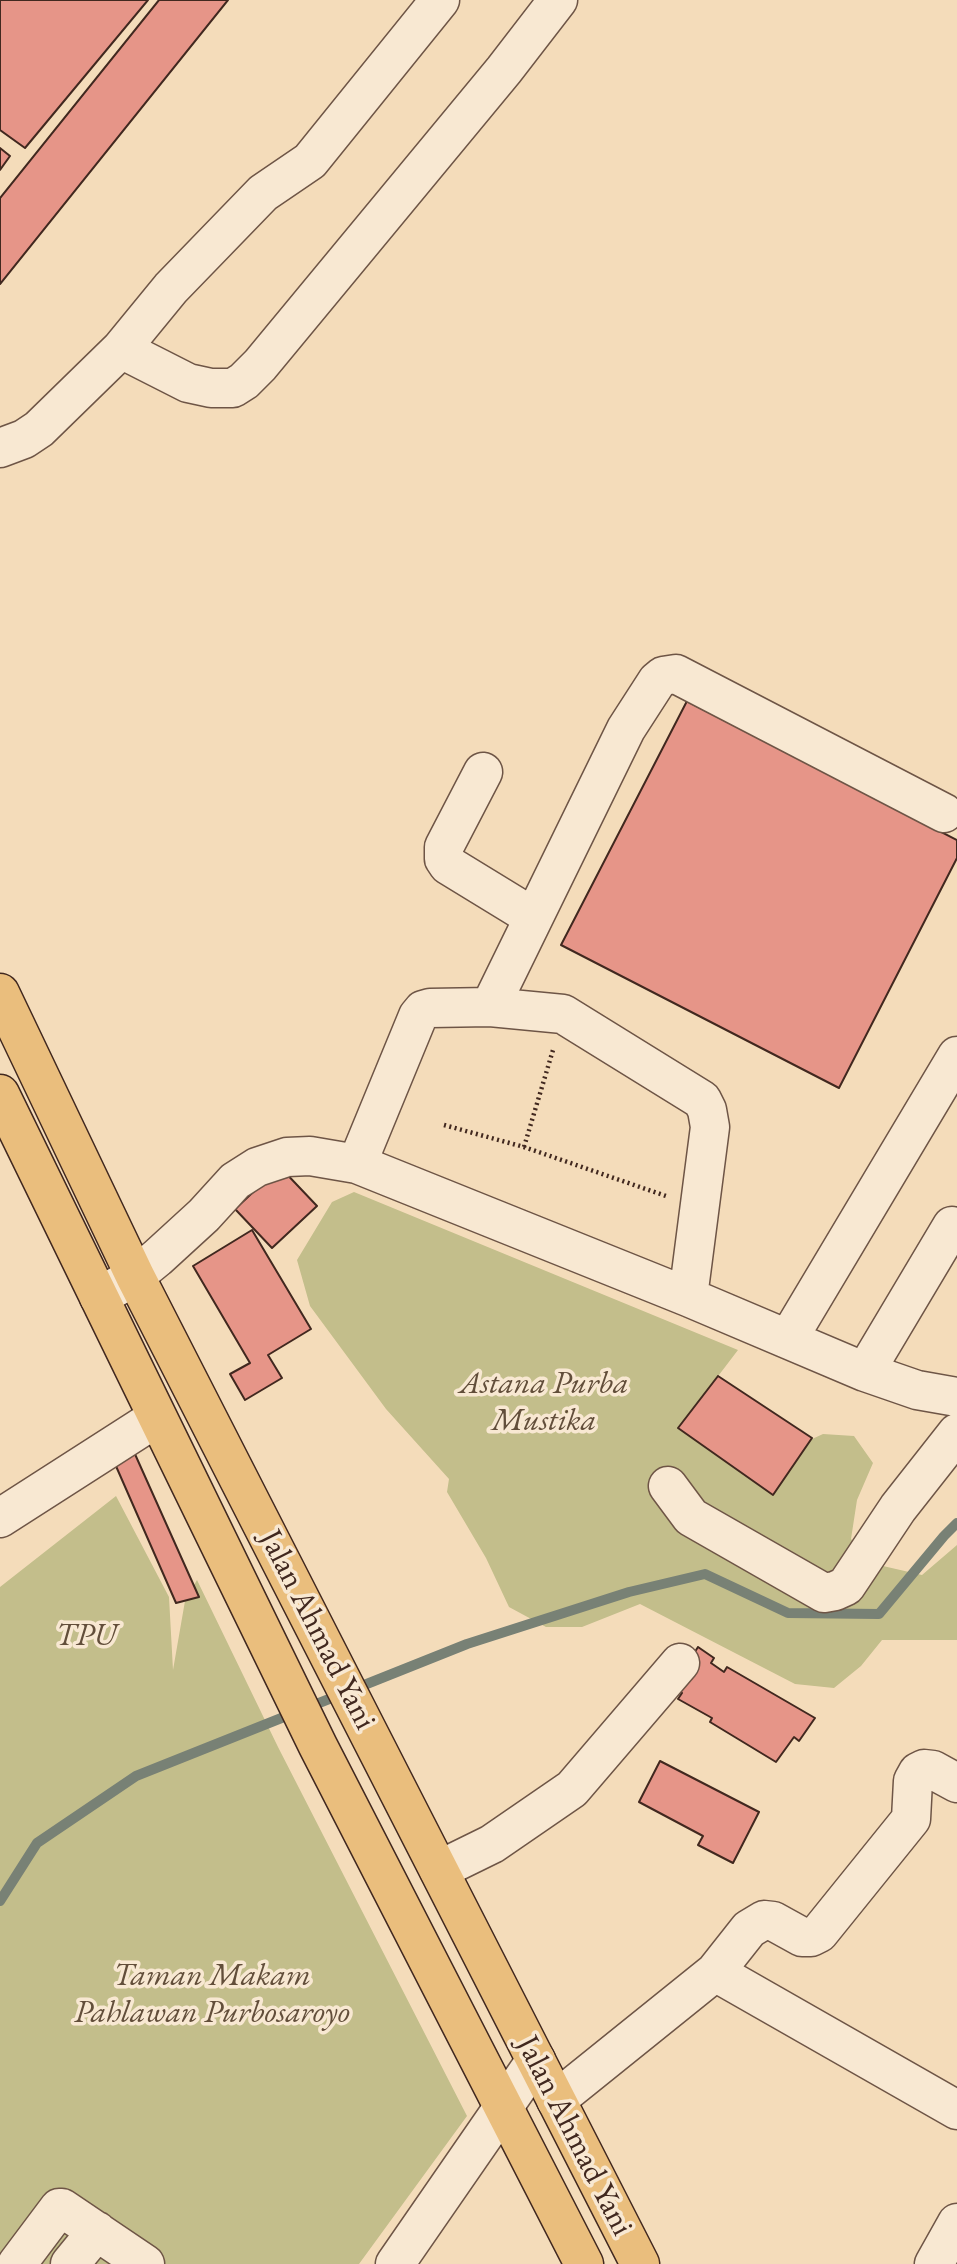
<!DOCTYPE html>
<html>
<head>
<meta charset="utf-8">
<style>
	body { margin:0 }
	canvas { display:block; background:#f4dcba }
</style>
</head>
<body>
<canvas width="957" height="2264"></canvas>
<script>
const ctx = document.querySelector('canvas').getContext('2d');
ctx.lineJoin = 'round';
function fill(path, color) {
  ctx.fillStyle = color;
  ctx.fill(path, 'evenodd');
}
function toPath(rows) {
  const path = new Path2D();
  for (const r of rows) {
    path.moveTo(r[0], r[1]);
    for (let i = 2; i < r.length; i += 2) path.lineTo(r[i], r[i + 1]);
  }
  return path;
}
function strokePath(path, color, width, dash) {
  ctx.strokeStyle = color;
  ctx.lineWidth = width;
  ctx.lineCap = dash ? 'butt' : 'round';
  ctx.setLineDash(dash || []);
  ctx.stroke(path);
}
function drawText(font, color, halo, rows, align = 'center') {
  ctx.font = font + ' "EB Garamond",serif';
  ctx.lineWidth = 7;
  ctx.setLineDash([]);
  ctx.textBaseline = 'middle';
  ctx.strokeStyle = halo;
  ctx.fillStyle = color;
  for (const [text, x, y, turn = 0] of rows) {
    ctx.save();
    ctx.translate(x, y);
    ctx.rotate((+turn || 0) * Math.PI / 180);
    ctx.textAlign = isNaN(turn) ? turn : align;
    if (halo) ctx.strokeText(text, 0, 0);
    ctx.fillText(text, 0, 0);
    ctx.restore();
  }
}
fill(toPath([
	[354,1192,738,1350,680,1426,771,1458,823,1434,854,1436,873,1463,857,1500,851,1539,870,1563,922,1575,957,1545,957,1640,882,1640,861,1666,834,1688,795,1684,640,1604,582,1627,546,1627,509,1607,486,1558,447,1492,449,1479,386,1409,310,1306,297,1260,332,1202],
	[116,1496,169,1597,173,1670,185,1601,197,1580,278,1747,467,2116,359,2264,0,2264,0,1587]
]), '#c3be8b');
strokePath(toPath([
	[0,1901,37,1843,136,1776,467,1644,629,1592,705,1574,788,1613,879,1614,944,1536,957,1523]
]), '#788175', 10);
const building = toPath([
	[0,0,148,0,25,148,0,130,0,0],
	[159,0,228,0,0,284,0,198,159,0],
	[0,148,10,156,0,170,0,148],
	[687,701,957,840,957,858,839,1088,561,945,687,701],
	[280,1167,317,1206,272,1248,235,1209,280,1167],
	[252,1230,311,1329,268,1355,282,1378,245,1400,230,1374,250,1363,193,1266,252,1230],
	[718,1376,812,1438,773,1495,678,1428,718,1376],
	[130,1443,199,1597,176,1603,112,1457,130,1443],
	[698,1647,714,1658,711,1663,724,1672,727,1667,815,1718,799,1741,794,1737,776,1762,710,1722,712,1718,678,1699,682,1693,672,1688,698,1647],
	[660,1761,759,1812,733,1863,698,1845,703,1836,639,1802,660,1761]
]);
fill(building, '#e69588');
strokePath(building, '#41281f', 2);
const minor = toPath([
	[121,349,188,383,211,388,233,388,244,381,260,365,504,70,558,0],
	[0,448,24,439,39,429,121,349,171,288,263,193,310,161,440,0],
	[483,772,444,847,444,859,448,865,533,917],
	[490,1007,563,1014,702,1100,707,1110,710,1127,688,1297],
	[357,1164,418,1016,423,1010,430,1008,490,1007,626,729,657,681,663,676,676,674,944,813],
	[99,1297,135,1276,157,1258,204,1215,235,1181,257,1167,287,1157,310,1156,357,1164,688,1297,865,1372,917,1390,957,1397],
	[788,1339,957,1056],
	[865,1372,952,1226],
	[668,1486,691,1517,824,1593,835,1591,846,1586,898,1508,957,1433],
	[0,1518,156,1418],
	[957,1783,933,1770,924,1769,918,1772,913,1781,911,1819,819,1933,811,1937,802,1937,773,1921,764,1920,749,1929,715,1972,957,2110],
	[439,1870,492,1844,572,1789,680,1663],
	[556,2100,715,1972],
	[17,2264,59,2208,62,2208,145,2264],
	[70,2264,97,2231],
	[395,2264,536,2060],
	[934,2264,957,2223]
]);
const major = toPath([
	[0,993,135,1276,640,2264],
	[0,1094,318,1746,584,2264]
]);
strokePath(minor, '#6e5546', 41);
strokePath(major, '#41281f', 41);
strokePath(toPath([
	[444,1125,524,1147,666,1196],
	[524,1147,553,1050]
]), '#41281f', 4.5, [2, 3.5]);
strokePath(minor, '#f8e8d2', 38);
strokePath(major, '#eabe7d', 38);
drawText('italic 32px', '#624e3a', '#f8e8d2', [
	["Astana Purba",544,1384],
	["Mustika",544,1421],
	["TPU",86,1636],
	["Taman Makam",212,1976],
	["Pahlawan Purbosaroyo",212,2013]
]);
drawText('32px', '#41281f', '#f8e8d2', [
	["Jalan Ahmad Yani",317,1630,63],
	["Jalan Ahmad Yani",574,2136,63]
]);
</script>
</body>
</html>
